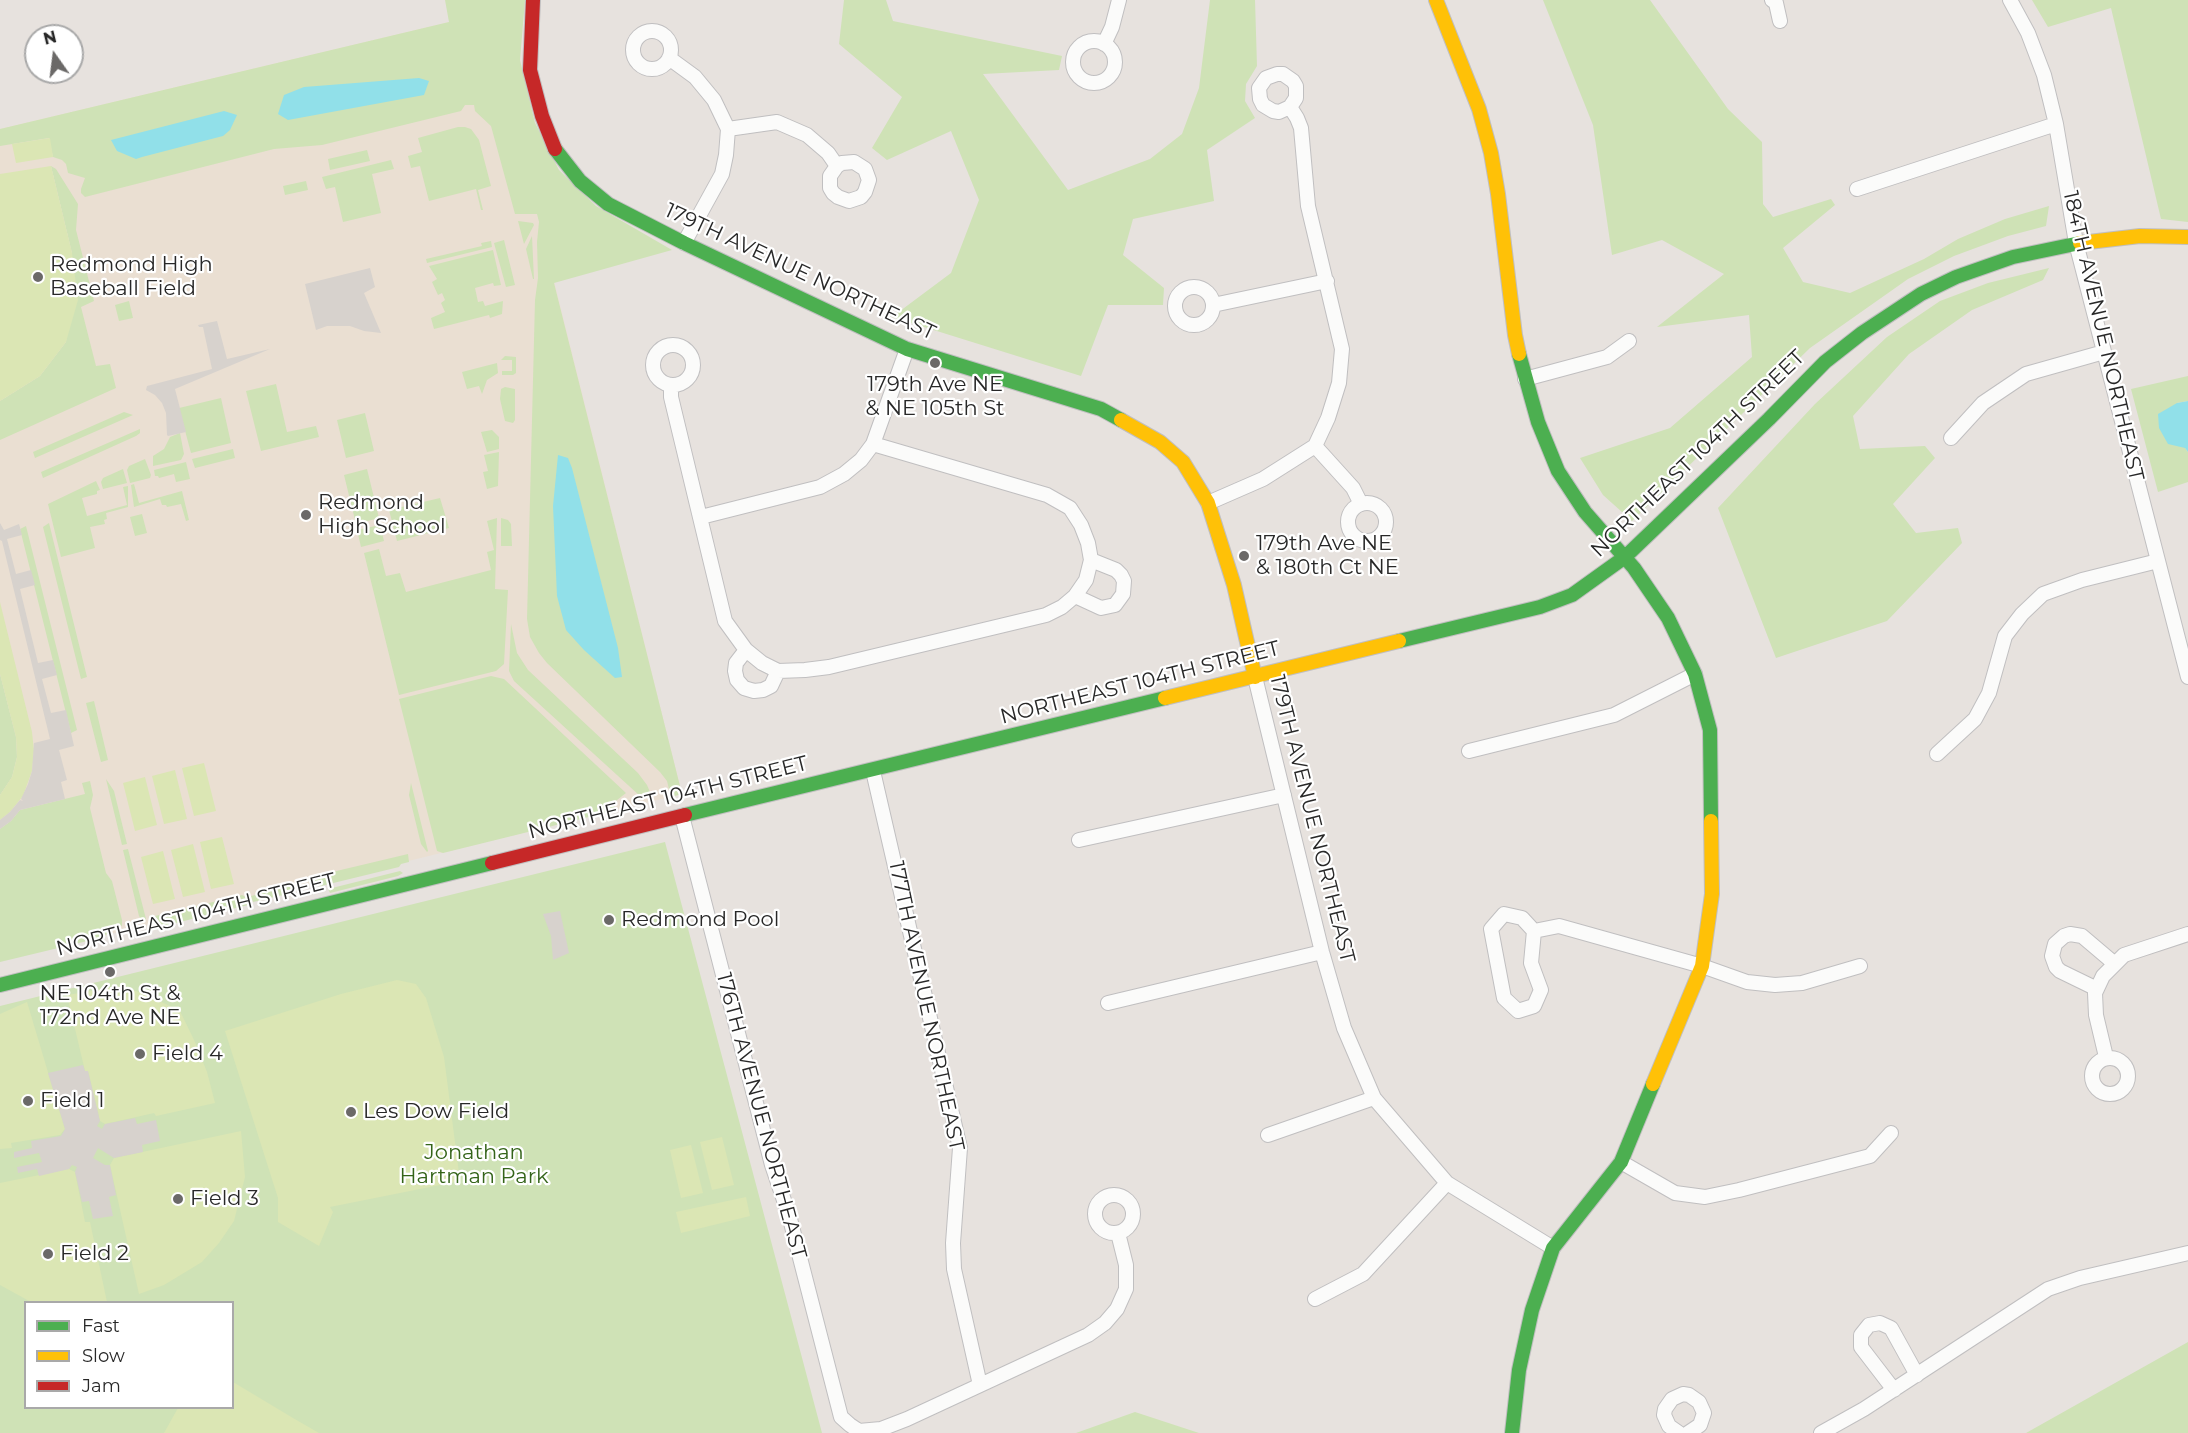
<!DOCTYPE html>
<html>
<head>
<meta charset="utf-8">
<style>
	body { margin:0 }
	#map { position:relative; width:2188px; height:1433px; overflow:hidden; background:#e7e2de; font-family:Montserrat,sans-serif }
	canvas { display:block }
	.legend { position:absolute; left:24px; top:1301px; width:210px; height:108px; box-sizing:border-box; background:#fff; border:2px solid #a9a9a9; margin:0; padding:8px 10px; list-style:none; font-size:18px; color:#282828 }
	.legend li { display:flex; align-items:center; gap:12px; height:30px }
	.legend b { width:30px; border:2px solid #a9a9a9 }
	.north { position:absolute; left:24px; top:24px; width:60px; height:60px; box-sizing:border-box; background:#fff; border:2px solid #a9a9a9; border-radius:50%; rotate:346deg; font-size:16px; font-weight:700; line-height:24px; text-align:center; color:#282828 }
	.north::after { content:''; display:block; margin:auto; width:21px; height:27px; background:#6b6968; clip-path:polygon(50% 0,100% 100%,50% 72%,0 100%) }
</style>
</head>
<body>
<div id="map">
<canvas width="2188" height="1433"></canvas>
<ul class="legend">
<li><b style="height:8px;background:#4caf50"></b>Fast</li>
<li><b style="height:8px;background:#ffc107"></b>Slow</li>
<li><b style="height:8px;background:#c62828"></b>Jam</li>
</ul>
<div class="north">N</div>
</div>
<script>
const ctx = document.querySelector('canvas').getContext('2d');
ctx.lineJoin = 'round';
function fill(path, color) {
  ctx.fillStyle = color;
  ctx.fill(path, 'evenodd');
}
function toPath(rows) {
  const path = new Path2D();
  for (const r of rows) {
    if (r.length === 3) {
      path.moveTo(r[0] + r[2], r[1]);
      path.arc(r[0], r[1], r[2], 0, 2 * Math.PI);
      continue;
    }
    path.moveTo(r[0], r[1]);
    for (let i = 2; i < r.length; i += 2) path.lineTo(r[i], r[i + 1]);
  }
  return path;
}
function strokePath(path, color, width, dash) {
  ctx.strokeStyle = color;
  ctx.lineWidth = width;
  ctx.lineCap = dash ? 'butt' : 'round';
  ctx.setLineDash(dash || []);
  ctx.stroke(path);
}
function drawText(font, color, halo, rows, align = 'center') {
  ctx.font = font + ' Montserrat,sans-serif';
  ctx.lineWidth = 4.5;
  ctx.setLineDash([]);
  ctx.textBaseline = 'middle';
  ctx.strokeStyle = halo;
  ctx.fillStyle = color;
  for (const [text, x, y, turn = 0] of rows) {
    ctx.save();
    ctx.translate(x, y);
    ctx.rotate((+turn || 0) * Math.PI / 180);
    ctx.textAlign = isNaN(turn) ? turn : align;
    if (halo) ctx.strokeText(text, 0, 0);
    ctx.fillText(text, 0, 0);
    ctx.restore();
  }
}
fill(toPath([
	[487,13,682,794,0,961,0,129]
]), '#eadfd2');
fill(toPath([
	[445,0,525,0,520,60,535,123,559,170,596,206,672,250,554,283,682,794,671,797,667,781,660,772,547,663,539,653,530,637,527,619,535,300,538,278,537,242,539,222,537,214,515,214,491,126,475,111,474,105,465,105,461,111,322,145,274,149,85,197,81,193,81,189,85,178,68,173,66,164,62,160,53,157,49,138,0,146,0,129,449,22],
	[844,0,886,0,893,21,1062,56,1059,70,983,74,1068,190,1150,159,1182,134,1199,88,1210,0,1255,0,1257,66,1246,84,1245,101,1255,118,1207,150,1214,201,1133,219,1123,255,1164,288,1163,305,1108,305,1081,376,892,317,951,273,979,200,951,131,887,160,872,148,902,97,839,44],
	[1543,0,1650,0,1728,109,1762,142,1763,204,1773,217,1831,199,1835,205,1783,248,1803,282,1850,293,1924,259,1958,239,2005,219,2049,206,2046,226,2008,236,1954,256,1908,279,1810,348,1632,521,1603,495,1580,458,1670,428,1752,357,1749,315,1657,327,1724,274,1662,240,1612,255,1593,125],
	[2032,0,2188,0,2188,222,2161,219,2111,8,2048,27],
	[458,127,465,127,471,129,479,140,491,186,478,190,483,210,481,210,476,189,429,201,420,166,411,168,408,156,422,152,418,138],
	[367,150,370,161,330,170,328,159],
	[391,160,394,169,372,174,381,213,343,222,335,187,326,189,322,177],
	[51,166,56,169,78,204,76,230,94,301,81,307,96,366,110,364,116,388,0,440,0,401,40,376,66,342,72,253],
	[306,181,308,190,285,195,283,186],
	[518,221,533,223,534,225,524,244],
	[532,236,534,279,533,279,526,249],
	[504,240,515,285,506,287,494,243],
	[491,241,492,247,427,263,426,259,482,246,481,243],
	[493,250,501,285,494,286,493,283,475,288,478,302,483,301,485,306,503,301,502,314,490,318,489,315,434,329,431,318,445,312,441,303,445,300,442,293,438,295,432,282,437,279,429,266],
	[2049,268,2043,280,1972,310,1909,354,1853,416,1860,449,1925,446,1935,458,1893,504,1916,533,1958,528,1962,543,1887,621,1776,658,1718,508,1815,404,1887,337,1940,301,1988,283],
	[129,301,133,318,119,321,115,305],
	[505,356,516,357,516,373,513,375,502,375,502,371,512,371,512,360,501,360],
	[497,363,498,373,487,380,482,394,479,386,467,389,462,372],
	[2188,376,2188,401,2177,403,2185,448,2188,452,2188,482,2158,492,2131,389],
	[276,384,287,432,316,426,319,437,261,451,246,391],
	[505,387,515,389,515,420,513,423,505,421,500,399,501,389],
	[221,398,231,443,191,453,179,408],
	[124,412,133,415,35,458,33,452],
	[365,413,374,451,346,458,337,420],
	[140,429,140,433,136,436,43,478,41,472],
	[492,430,499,437,499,449,487,452,481,432],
	[180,433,184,454,181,460,153,466,153,456,164,449,170,437],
	[233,449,235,458,195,468,192,459],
	[499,452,498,486,487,489,483,472,488,471,484,455],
	[145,459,151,475,150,478,130,483,127,470,129,466],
	[186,462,190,479,176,482,174,474,159,478,158,476,155,476,154,470],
	[123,469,127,483,103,489,101,482,103,478],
	[367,469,379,518,356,524,344,475],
	[96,481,100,490,97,491,97,494,82,498,87,516,127,505,123,487,128,486,128,507,106,513,107,519,104,520,105,524,90,527,95,548,61,557,48,504],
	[134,484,139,503,182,491,189,520,186,521,181,504,167,507,166,505,162,505,160,499,134,507,131,485],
	[440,498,449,528,397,541,389,510],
	[142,514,147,533,135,536,130,517],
	[497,518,495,589,508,590,504,664,496,671,399,695,364,553,379,549,386,576,400,573,406,592,491,570,487,552,494,550,487,521],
	[501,518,508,520,511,524,512,546,501,546],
	[49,523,87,677,81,679,43,527],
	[380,525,384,541,361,547,357,530],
	[26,526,77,730,71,733,20,529],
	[511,624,517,653,528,670,638,773,647,785,650,792,640,796,514,681,509,671],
	[0,674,16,737,17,757,12,777,0,795],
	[491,676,504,679,626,793,617,800,613,811,443,853,437,851,399,699],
	[94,701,108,760,101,762,86,703],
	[106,779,114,791,127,844,122,845],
	[90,781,93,795,90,808,106,873,112,881,122,920,122,926,116,924,104,937,0,962,0,829,11,821,20,810,85,794,82,783],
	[411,783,428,851,427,852,421,844,409,795],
	[665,842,822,1433,0,1433,0,1006],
	[26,1302,232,1302,232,1408,26,1408],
	[128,849,146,919,143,922,139,916,123,850],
	[408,854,409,862,401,864,399,867,321,886,311,886,307,878],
	[400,871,403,873,398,876,330,893,328,889],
	[291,883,291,891,283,895,253,902,251,896,280,889],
	[242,895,246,897,248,905,164,926,154,925,151,920,151,917],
	[2188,1342,2188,1433,2026,1433],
	[1135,1412,1199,1433,1076,1433]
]), '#cfe2b6');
fill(toPath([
	[50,138,53,157,16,163,12,144],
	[51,166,72,253,78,300,66,342,40,376,0,401,0,174],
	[0,602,32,732,34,751,32,771,23,796,10,812,0,820,0,795,12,777,17,757,16,737,0,674],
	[204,763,216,811,194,816,182,768],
	[175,770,187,819,164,824,152,776],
	[145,777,157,825,135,831,123,783],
	[222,837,234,884,211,889,200,842],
	[193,844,205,892,183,897,171,850],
	[163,851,175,899,153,904,141,857],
	[397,980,416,984,426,998,444,1057,460,1181,330,1207,333,1212,319,1246,278,1222,278,1198,225,1031,341,994],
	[110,988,129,989,145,994,180,1011,195,1042,207,1072,215,1103,156,1116,154,1113,105,1124,100,1121,88,1071,85,1071,67,995],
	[27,1002,65,1129,60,1135,11,1143,12,1148,0,1149,0,1014],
	[241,1131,245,1177,234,1221,219,1243,202,1262,164,1285,139,1294,110,1165,114,1158],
	[722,1137,734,1185,712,1190,700,1142],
	[691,1145,703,1193,681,1198,670,1150],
	[69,1169,75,1172,85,1222,90,1222,107,1302,31,1302,0,1285,0,1183],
	[746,1197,750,1216,681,1233,676,1212],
	[233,1382,293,1418,319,1433,164,1433,178,1408,232,1408]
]), '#dbe6b4');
fill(toPath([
	[370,268,375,287,364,293,381,333,364,331,350,326,327,326,316,330,305,284],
	[217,321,227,359,270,349,175,389,186,432,168,436,167,435,166,413,162,403,155,395,146,390,147,386,212,369,203,327,199,327,198,325],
	[0,523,4,530,19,524,22,535,7,539,16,574,31,570,35,585,20,589,38,663,53,660,57,675,42,679,51,713,66,710,74,746,59,750,67,780,61,782,65,799,20,810,11,821,0,829,0,820,10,812,20,800,23,801,21,799,28,784,32,771,34,743,50,739,2,541,0,540],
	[560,911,569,953,553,960,551,936,543,914],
	[83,1065,85,1071,88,1071,100,1121,97,1126,102,1129,105,1124,135,1118,137,1124,156,1120,160,1141,142,1145,143,1152,114,1158,98,1148,93,1158,105,1165,110,1165,116,1195,109,1197,113,1216,93,1219,89,1201,82,1202,75,1172,77,1167,72,1165,69,1169,39,1176,37,1169,18,1173,17,1167,42,1162,39,1153,14,1158,14,1152,32,1148,31,1141,61,1136,65,1129,48,1073]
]), '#d7d2cd');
fill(toPath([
	[419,78,429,81,424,95,288,120,278,114,284,95,304,87],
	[224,111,237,115,230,130,223,136,142,157,136,159,117,151,111,140],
	[2188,401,2188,452,2185,448,2168,444,2159,428,2158,414,2177,403],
	[558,455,568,458,572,468,618,648,622,677,615,678,584,650,566,630,557,596,553,506]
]), '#91e0e9');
const street = toPath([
	[1772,0,1776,3,1780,21],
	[2010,0,2028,33,2044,75,2056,124,2076,243,2188,677],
	[652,50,19],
	[1094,62,21],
	[1104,44,1112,27,1119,0],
	[669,58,695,77,714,100,728,129,726,155,722,174,684,243],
	[1290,107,1279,112,1273,111,1263,105,1260,99,1259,88,1266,78,1277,74,1283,74,1293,81,1296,86,1296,98,1290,107,1297,118,1301,128,1308,206,1342,349,1339,383,1328,418,1315,446,1353,488,1361,504],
	[728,129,777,122,807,135,828,153,837,166,830,176,830,188,833,193,838,197,849,201,861,197,865,192,869,180,865,169,854,162,842,163,837,166],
	[1857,189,2056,124],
	[1194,306,19],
	[1213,305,1327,281],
	[673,365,20],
	[1525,379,1607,357,1629,341],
	[671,385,671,397,725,621,746,650,762,663,778,671,805,670,829,667,1046,615,1062,607,1075,596,1086,580,1091,560,1088,543,1081,525,1070,508,1047,495,873,444],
	[1951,438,1983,403,2026,374,2104,352],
	[1367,522,19],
	[1208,503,1263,479,1315,446],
	[701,517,820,487,844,474,861,460,873,444,907,349],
	[1075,596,1101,608,1115,605,1123,594,1124,581,1121,575,1116,570,1091,560],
	[746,650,736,663,735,671,737,680,744,688,754,691,763,690,771,686,778,671],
	[1255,677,1322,952,1344,1028,1374,1098,1447,1183,1553,1248],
	[1469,751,1614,715,1695,674],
	[1937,754,1975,719,1989,693,2005,636,2022,614,2043,594,2082,580,2158,561],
	[873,771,960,1148,953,1243,954,1269,980,1385],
	[682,816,772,1165,789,1215,841,1417,850,1425,859,1431,881,1429,907,1419,1088,1335,1105,1323,1117,1309,1126,1289,1126,1265,1118,1233],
	[1079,840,1284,795],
	[1534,931,1531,963,1541,990,1534,1006,1518,1011,1504,998,1491,929,1504,914,1522,918,1534,931,1559,926,1702,966,1747,982,1775,985,1802,983,1860,966],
	[2097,989,2060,971,2056,967,2052,956,2055,944,2064,936,2070,934,2082,936,2115,964],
	[1108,1003,1322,952],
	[2106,1057,2096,1015,2095,993,2103,976,2124,955,2188,934],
	[2110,1076,18],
	[1268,1135,1374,1098],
	[1621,1162,1675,1193,1705,1197,1739,1190,1870,1156,1891,1133],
	[1114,1214,19],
	[1315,1299,1363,1274,1447,1183],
	[1894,1390,1861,1347,1861,1335,1869,1325,1880,1323,1891,1328,1917,1375],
	[1679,1433,1669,1426,1664,1415,1665,1409,1672,1399,1683,1394,1689,1395,1699,1402,1704,1413,1700,1425,1688,1433],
	[1821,1433,1864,1409,2048,1289,2080,1278,2188,1253]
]);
const fast = toPath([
	[555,149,580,181,608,204,684,243,907,349,1101,409,1121,420],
	[1519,354,1538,422,1558,471,1585,512,1634,568,1668,618,1695,674,1710,730,1711,821],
	[1399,641,1540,607,1572,595,1625,557,1769,419,1825,362,1862,333,1921,294,1956,277,2013,257,2080,243],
	[685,815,1165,698],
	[0,985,492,863],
	[1512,1433,1519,1370,1532,1310,1553,1248,1621,1162,1653,1084]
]);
const slow = toPath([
	[1436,0,1479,109,1491,153,1498,194,1515,335,1519,354],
	[2080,243,2140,236,2188,237],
	[1121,420,1160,442,1183,462,1208,503,1234,585,1255,677],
	[1165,698,1399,641],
	[1653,1084,1702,966,1712,894,1711,821]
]);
const jam = toPath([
	[533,0,530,70,542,116,555,149],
	[492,863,685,815]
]);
strokePath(street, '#c0bfc0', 16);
strokePath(fast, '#c0bfc0', 16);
strokePath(slow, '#c0bfc0', 16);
strokePath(jam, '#c0bfc0', 16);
strokePath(street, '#fbfbfa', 14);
strokePath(fast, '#4caf50', 14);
strokePath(slow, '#ffc107', 14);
strokePath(jam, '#c62828', 14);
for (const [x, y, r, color] of [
	[38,277,6,"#6b6968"],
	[935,363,6,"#6b6968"],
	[306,515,6,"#6b6968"],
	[1244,556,6,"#6b6968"],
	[609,920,6,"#6b6968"],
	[110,972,6,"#6b6968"],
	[140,1054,6,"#6b6968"],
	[28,1101,6,"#6b6968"],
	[351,1112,6,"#6b6968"],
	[178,1199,6,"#6b6968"],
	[48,1254,6,"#6b6968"]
]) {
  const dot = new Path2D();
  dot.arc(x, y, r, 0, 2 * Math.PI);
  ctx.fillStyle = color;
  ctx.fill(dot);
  strokePath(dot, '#fff', 2);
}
drawText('21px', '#282828', '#fff', [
	["Redmond High",50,265],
	["Baseball Field",50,289],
	["179th Ave NE",935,385,"center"],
	["& NE 105th St",935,409,"center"],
	["Redmond",318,503],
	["High School",318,527],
	["179th Ave NE",1256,544],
	["& 180th Ct NE",1256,568],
	["Redmond Pool",621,920],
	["NE 104th St &",110,994,"center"],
	["172nd Ave NE",110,1018,"center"],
	["Field 4",152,1054],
	["Field 1",40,1101],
	["Les Dow Field",363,1112],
	["Field 3",190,1199],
	["Field 2",60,1254]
], 'left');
drawText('21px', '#282828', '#fff', [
	["179TH AVENUE NORTHEAST",800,272,25],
	["184TH AVENUE NORTHEAST",2103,336,77],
	["NORTHEAST 104TH STREET",1698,454,-44],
	["NORTHEAST 104TH STREET",1140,683,-14],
	["NORTHEAST 104TH STREET",668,798,-14],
	["179TH AVENUE NORTHEAST",1312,819,76],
	["NORTHEAST 104TH STREET",196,915,-14],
	["177TH AVENUE NORTHEAST",926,1006,78],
	["176TH AVENUE NORTHEAST",761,1116,75]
]);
drawText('21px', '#346419', '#fff', [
	["Jonathan",474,1153],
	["Hartman Park",474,1177]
]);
</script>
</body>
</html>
